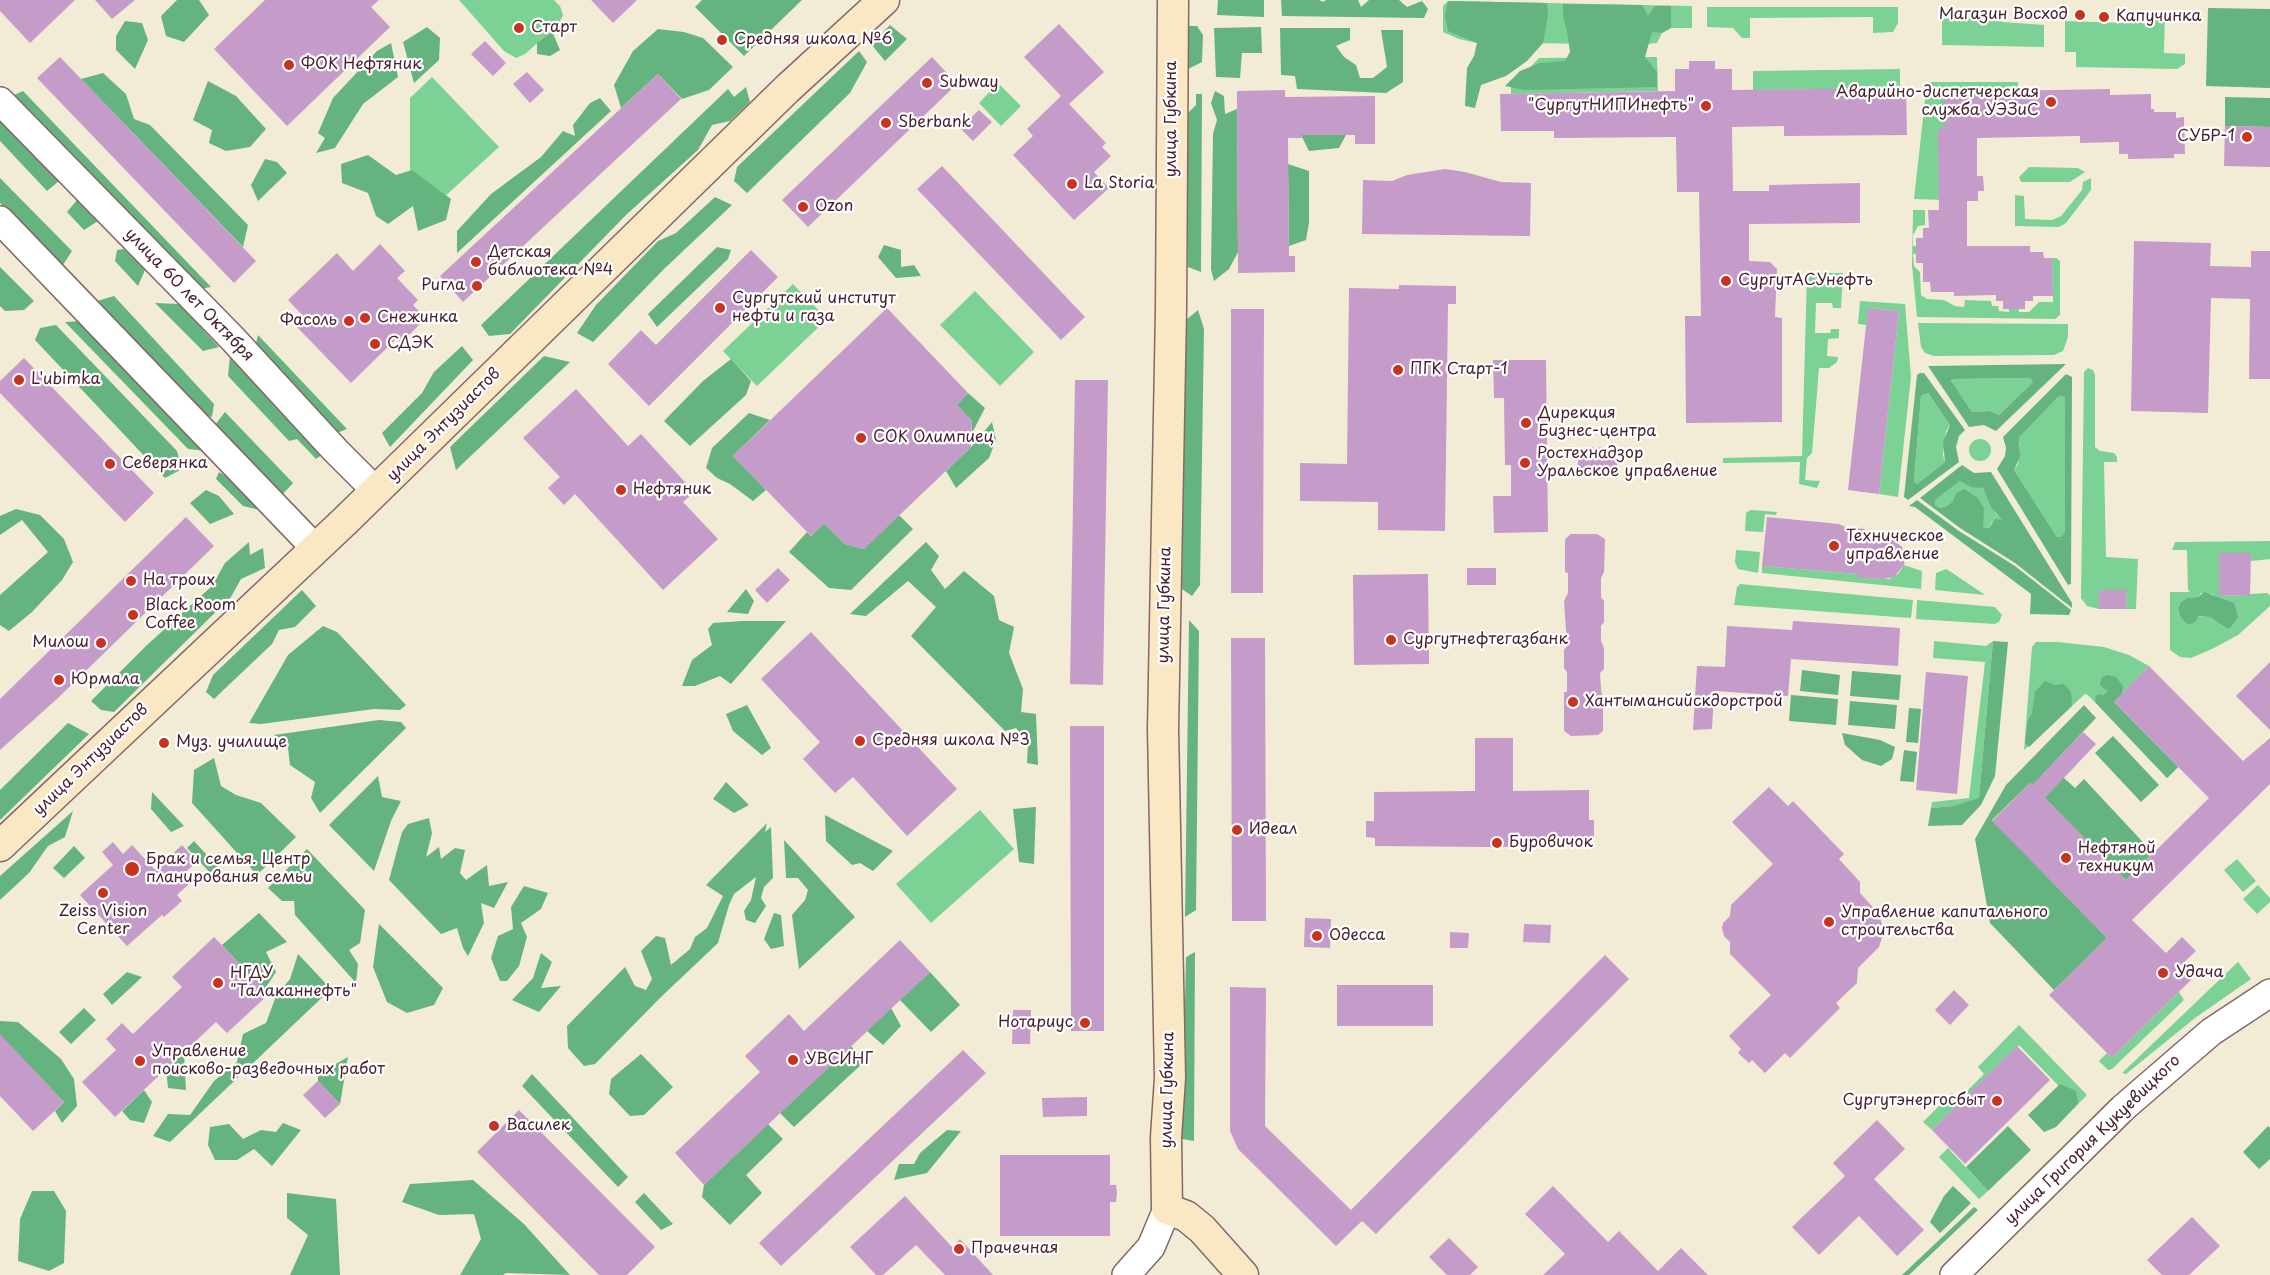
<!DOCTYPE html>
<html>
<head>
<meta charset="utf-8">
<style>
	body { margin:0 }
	canvas { display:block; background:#f2ecd7 }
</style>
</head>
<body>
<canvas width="2270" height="1275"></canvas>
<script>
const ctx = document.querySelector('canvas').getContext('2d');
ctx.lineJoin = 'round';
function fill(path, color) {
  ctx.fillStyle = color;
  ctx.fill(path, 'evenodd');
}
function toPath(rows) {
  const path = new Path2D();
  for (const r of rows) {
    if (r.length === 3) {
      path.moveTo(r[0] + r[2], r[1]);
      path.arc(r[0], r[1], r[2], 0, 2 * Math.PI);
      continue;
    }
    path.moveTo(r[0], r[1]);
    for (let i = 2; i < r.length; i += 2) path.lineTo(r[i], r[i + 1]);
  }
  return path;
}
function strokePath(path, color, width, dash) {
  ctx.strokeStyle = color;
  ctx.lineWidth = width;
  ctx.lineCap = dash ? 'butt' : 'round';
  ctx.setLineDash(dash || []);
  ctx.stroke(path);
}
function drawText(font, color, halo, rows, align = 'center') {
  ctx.font = font + ' "Playpen Sans",sans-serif';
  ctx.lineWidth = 4.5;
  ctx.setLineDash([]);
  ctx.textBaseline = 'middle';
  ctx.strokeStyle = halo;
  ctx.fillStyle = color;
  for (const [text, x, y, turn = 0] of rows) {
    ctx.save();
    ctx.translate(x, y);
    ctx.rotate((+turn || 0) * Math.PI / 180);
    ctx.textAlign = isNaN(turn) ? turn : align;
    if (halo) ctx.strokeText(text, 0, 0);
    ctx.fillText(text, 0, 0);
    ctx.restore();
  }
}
fill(toPath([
	[459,0,554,0,560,6,563,15,558,25,525,54,516,58,504,51],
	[1448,1,1692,6,1692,28,1671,28,1662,33,1657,43,1647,44,1477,43,1459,39,1443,32,1443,6],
	[1707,7,1898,7,1898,23,1893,32,1873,33,1873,17,1750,18,1750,38,1742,38,1733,28,1707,27],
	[2165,11,2164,53,2185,54,2185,64,2177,69,2076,67,2076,52,2065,52,2065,21,2124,23,2126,14],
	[1942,12,1985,12,2001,15,2002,22,2044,25,2044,47,1942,45],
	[1657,57,1658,91,1511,94,1511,87,1539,58],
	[1900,69,1900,88,1753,90,1753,71],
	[432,77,499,147,431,209,410,184,410,98],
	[1927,82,2018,82,2019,94,2010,91,1998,91,1998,97,1967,97,1967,90,1958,90,1958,96,1944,97,1944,129,1938,129,1945,200,1914,199],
	[998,83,1021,106,1001,126,979,103],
	[2029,167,2078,168,2085,172,2070,182,2021,182,2019,177],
	[2091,178,2091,190,2066,223,2059,227,2015,226,2015,195,2024,196,2025,219,2052,220,2061,216,2082,190,2083,182],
	[1913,210,1925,210,1925,225,1918,226,1913,235,1913,246,1918,246,1918,254,1913,254,1914,266,1920,272,1921,295,1927,299,1944,300,1955,306,1964,307,1965,300,1991,301,1992,306,1998,306,1999,311,2009,312,2009,305,2018,306,2019,312,2029,312,2039,302,2053,302,2052,258,2056,258,2060,261,2060,315,2055,319,1917,317,1912,265],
	[1807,273,1843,273,1841,308,1833,308,1832,303,1816,303,1815,333,1830,333,1831,329,1839,329,1839,338,1828,339,1827,356,1838,357,1837,362,1829,368,1819,368,1812,453,1807,458,1805,480,1820,481,1817,488,1799,484,1800,462,1723,463,1723,458,1802,456],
	[793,284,827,319,757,386,723,351],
	[975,291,1034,352,1000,386,940,325],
	[1860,301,1905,304,1911,377,1898,497,1879,494,1899,311,1869,308,1866,325,1858,324],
	[1918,323,2068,324,2068,337,2063,351,2054,355,1934,356,1925,353,1921,347],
	[2088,368,2093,370,2095,375,2095,447,2100,451,2114,453,2117,457,2117,462,2104,462,2106,557,2138,559,2136,609,2126,609,2127,591,2099,590,2099,609,2087,606,2081,598,2084,372],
	[2030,378,2033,382,1999,415,1990,411,1972,412,1951,382,1954,379],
	[1927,392,1950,425,1946,431,1943,455,1945,462,1917,484,1914,483,1921,394],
	[2062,396,2065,398,2065,534,2062,537,2057,537,2014,470,2018,464,2020,445,2018,437,2058,397],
	[1980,450,11],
	[1960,481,1983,488,1996,514,2003,520,1992,522,1989,528,1983,527,1956,493,1952,502,1947,506,1940,508,1935,505,1935,501,1940,496],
	[1749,511,1751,510,1777,512,1776,515,1765,514,1763,532,1745,531,1746,513],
	[2270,541,2270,559,2251,561,2250,553,2219,553,2219,595,2250,596,2250,594,2267,593,2270,595,2270,606,2238,635,2212,649,2191,658,2180,657,2170,650,2170,592,2190,592,2188,590,2187,550,2172,550,2175,542],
	[2201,593,2211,594,2224,601,2226,628,2210,617,2179,615,2178,608,2181,602,2187,598,2198,597],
	[1736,550,1760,552,1758,573,1738,569,1735,562],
	[1904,565,1922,571,1921,589,1762,573,1762,566,1858,574,1858,578,1889,579,1898,574],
	[1946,569,1954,574,1985,595,1935,590,1936,573],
	[1740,584,1913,600,1911,618,1734,605,1737,587],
	[1917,600,1995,607,2002,615,1999,622,1995,624,1916,619],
	[1934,641,1986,646,1993,641,1979,799,1954,806,1931,808,1932,802,1969,798,1985,662,1933,658],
	[2036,642,2058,642,2104,647,2129,655,2149,666,2114,702,2178,767,2167,778,2088,695,2085,694,2024,750,2032,647],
	[980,810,1014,849,931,923,896,884],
	[2237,859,2256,881,2243,892,2224,870],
	[2258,885,2270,898,2270,902,2257,914,2243,899],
	[2238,962,2251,979,2195,1018,2126,1074,2122,1073],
	[2179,992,2184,1000,2112,1069,2108,1070,2099,1061,2107,1053,2112,1058],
	[2019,1025,2087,1095,2077,1105,2019,1045,1932,1130,1923,1122,1952,1093,1959,1099,1984,1074,1978,1067],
	[1948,1148,1988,1191,1979,1199,1939,1157]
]), '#7cd195');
fill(toPath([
	[177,0,199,0,209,15,184,42,166,36,161,16],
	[702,0,802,0,744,56,695,7],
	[1218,0,1264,0,1264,17,1217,15],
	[1281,0,1319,0,1323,2,1326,0,1358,0,1361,7,1369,0,1399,0,1407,7,1422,1,1428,9,1424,18,1282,16],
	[1448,1,1547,3,1548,15,1543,43,1527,61,1506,76,1481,85,1475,108,1465,106,1467,68,1474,56,1477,43,1448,31,1445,16],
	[1563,4,1642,5,1648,16,1655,6,1671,6,1671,28,1662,33,1652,32,1645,57,1657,72,1657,87,1524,90,1505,86,1520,71,1540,63,1565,61,1570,52,1567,31,1563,17],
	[2208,8,2270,9,2270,88,2206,86],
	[125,21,142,23,148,40,135,69,116,50,116,36],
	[890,25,907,39,885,61,871,44],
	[1186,26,1197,26,1203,35,1202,62,1186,70],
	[427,27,440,38,439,60,414,83,403,42],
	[1261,27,1262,53,1242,53,1240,78,1216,77,1214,28],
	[1280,28,1350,28,1350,40,1336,46,1344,57,1356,65,1360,78,1373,78,1387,67,1381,30,1403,30,1403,82,1386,93,1297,89,1295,76,1281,75],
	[658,29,684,32,703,38,733,67,709,90,682,99,658,74,621,108,614,85,633,51],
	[552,31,560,50,550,56,537,54,537,43],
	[391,43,398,77,363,104,335,148,316,153,325,138,318,133,333,98,377,51],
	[859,51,867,62,850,93,747,193,734,181,737,167],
	[103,73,126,94,134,119,150,125,248,225,243,247,81,79],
	[208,81,236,96,266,129,250,147,226,151,209,143,212,130,193,120],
	[746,87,750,102,730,121,712,125,698,150,626,215,510,334,489,336,481,325,728,89,734,97],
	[23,91,211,287,199,289,12,96],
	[1215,91,1224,96,1225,114,1237,109,1238,252,1229,269,1214,281,1211,269,1213,134,1217,120,1211,103],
	[1196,94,1202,94,1201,272,1188,267,1188,113,1196,105],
	[2225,97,2270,98,2270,127,2225,126],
	[600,98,611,111,457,253,457,231,491,194,541,157,563,131,575,136,573,125,590,103],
	[0,121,59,181,47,191,0,141],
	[1301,135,1346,135,1339,148,1309,151],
	[368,155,396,175,412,170,451,199,446,220,418,231,413,206,388,224,376,216,368,193,342,183,341,164],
	[265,159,277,162,287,173,258,201,251,185],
	[1288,164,1309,171,1309,223,1306,240,1289,246],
	[0,178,72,251,61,268,0,203],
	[715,197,732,205,664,269,593,342,577,333,596,305,658,241,676,233],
	[77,200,98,221,84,230,67,212],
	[884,245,901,250,901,267,914,265,921,276,896,278,878,257],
	[717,247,731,250,728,259,657,327,648,314],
	[124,249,145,270,138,286,115,261,117,250],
	[0,267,34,301,24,310,5,311,0,306],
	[114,296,214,404,212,417,204,415,94,302],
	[155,303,179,304,219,347,203,351],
	[1198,310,1204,329,1200,585,1192,596,1182,589,1186,320],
	[81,321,207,451,188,449,65,322],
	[56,325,177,451,182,469,165,478,35,340,40,328],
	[258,335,347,429,337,433,255,347],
	[462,346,473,360,390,447,382,433,422,393,434,372],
	[230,356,323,454,316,459,297,439,289,441,228,376],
	[544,356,570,362,456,470,450,447],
	[731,359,751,381,746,395,690,446,664,421,703,381],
	[2066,364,1996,431,1984,425,1969,427,1928,366],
	[2030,378,2033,382,1999,415,1990,411,1972,412,1951,381,1954,379],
	[1920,373,1924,373,1965,430,1959,436,1956,447,1959,462,1908,500,1904,497,1917,375],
	[1928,393,1950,425,1943,442,1945,462,1917,484,1914,482,1921,395],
	[2066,374,2072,377,2071,584,2068,585,1997,469,2005,456,2006,448,2003,437],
	[2062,396,2065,398,2065,533,2061,537,2057,537,2014,470,2020,457,2019,437,2058,397],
	[968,393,985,408,972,433,972,421,957,405],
	[225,412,293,483,281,496,215,425],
	[749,413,770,420,733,456,766,490,753,501,730,484,717,478,706,468,712,448],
	[992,422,996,440,989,458,956,488,946,471,971,447],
	[1962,465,1974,473,1991,472,2072,603,2072,608,2015,563,1960,528,1920,498],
	[1960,481,1972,487,1983,488,1991,507,2002,520,1995,519,1989,528,1983,527,1984,508,1978,498,1964,489,1956,493,1952,502,1947,506,1940,508,1935,505,1935,501,1940,496],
	[219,472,231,479,264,511,243,506,216,479],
	[206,490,219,496,234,514,210,524,190,503],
	[1917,500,1959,531,2015,566,2071,610,2069,615,2030,614,2031,594,1915,507,1909,506],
	[16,509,40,515,64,539,73,562,62,580,32,612,9,631,0,625,0,595,48,552,22,520,0,535,0,516],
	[899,515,913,529,851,590,829,588,789,552,807,532,811,536,824,523,845,544,864,549],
	[249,542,250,555,263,548,265,568,241,579,231,597,114,712,101,710,91,701,147,645,212,586,225,563],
	[926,542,939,556,931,570,945,589,964,571,994,596,999,620,1014,627,1009,653,1023,689,1021,712,1036,714,1038,765,1027,763,1028,742,1016,728,1005,731,911,636,936,607,908,581,866,616,850,614],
	[746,589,754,601,748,614,727,612],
	[302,590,316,606,295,627,279,630,272,644,214,699,206,692,213,675],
	[2204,592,2234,603,2238,617,2230,628,2226,628,2210,617,2199,616,2194,623,2188,624,2184,621,2179,614,2178,608,2181,602,2187,598,2198,597],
	[1189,620,1199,631,1196,910,1185,917],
	[742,621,786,621,731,684,720,676,695,686,682,686,692,660,712,645,708,629,713,623],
	[323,626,337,632,406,705,400,710,374,709,261,724,249,723,288,655],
	[1993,641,2008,642,1995,776,1981,805,1962,825,1928,826,1931,808,1954,806,1979,798],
	[1802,670,1840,675,1838,695,1800,691],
	[1852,671,1901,675,1899,700,1850,696],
	[2108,675,2116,677,2123,686,2122,694,2114,702,2178,767,2167,778,2096,703,2095,698,2098,694,2104,695,2108,691,2103,688,2100,684,2102,677],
	[2045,681,2055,685,2064,684,2071,692,2072,706,2029,747,2025,743,2028,720,2032,713,2035,692],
	[1791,695,1838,699,1836,725,1789,721],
	[1850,701,1897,705,1895,729,1848,725],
	[747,705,771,748,762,755,733,731,726,714],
	[2084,705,2096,718,2042,775,2064,778,2075,788,2084,779,2153,853,2126,880,2030,783,1992,820,2107,938,2054,990,1990,923,1975,839,2006,785],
	[1909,708,1921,709,1918,743,1906,742],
	[379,720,401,722,406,728,320,813,311,798,315,782,290,765,288,748,274,735],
	[68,723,89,734,0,820,0,790],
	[1842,733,1880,740,1895,747,1892,759,1881,766,1862,760,1845,745],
	[2113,736,2159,785,2141,802,2095,753],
	[1904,750,1917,752,1914,782,1900,781],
	[214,758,221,786,236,795,261,803,296,837,257,875,192,803,194,770],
	[378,776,382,797,401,801,391,821,374,871,329,825],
	[726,782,749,805,734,813,713,799],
	[152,792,184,826,171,832,151,809],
	[1036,807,1034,864,1019,862,1013,809],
	[73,811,65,837,48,846,29,873,0,900,0,876],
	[825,815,893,851,873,871,860,863,852,865,826,841],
	[429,818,432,833,426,857,439,847,441,859,455,848,465,850,460,873,466,880,487,865,489,886,508,882,494,908,481,903,484,923,468,956,463,948,457,928,441,934,389,880,402,832,408,824],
	[767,823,765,832,771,827,773,878,764,887,761,898,766,906,755,923,746,920,744,911,751,900,756,877,734,894,729,905,718,943,661,997,595,1064,584,1066,568,1048,567,1026,625,967,635,986,646,990,652,979,641,951,656,936,665,938,671,965,690,949,695,937,707,928,723,896,706,885],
	[784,840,855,917,799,969,792,915,805,900,808,890,798,878,786,878],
	[194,841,229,879,216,879,187,848],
	[74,846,85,858,64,878,53,868],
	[307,849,365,910,360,943,349,950,358,964,356,983,295,915,294,901,282,901,268,888],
	[524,886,548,893,541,909,521,923,527,937,519,966,507,981,500,981,491,958,498,936,513,929,511,907],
	[259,913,287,942,266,952,276,972,264,990,222,945],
	[774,913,781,915,784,946,771,949,764,939],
	[379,924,443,988,434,1005,407,1013,387,1002,373,967],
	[1195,952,1194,1141,1182,1139,1186,957],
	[541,953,552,962,541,988,561,986,539,1012,512,1000,533,978],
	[298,954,331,989,170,1142,153,1136,168,1114,190,1115,214,1081,237,1062,243,1034,266,1023,276,996,290,979],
	[127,972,142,977,112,1005,103,994],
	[930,972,960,1005,931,1032,900,1000],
	[84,1008,96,1020,71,1044,59,1032],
	[891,1008,901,1026,883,1045,867,1031],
	[0,1021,18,1022,61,1059,74,1079,77,1106,62,1123,55,1111,64,1102,0,1035],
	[851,1046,864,1062,794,1127,780,1113],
	[184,1053,186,1090,168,1088,166,1069],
	[641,1054,673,1087,644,1115,630,1116,609,1094,611,1079],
	[348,1057,340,1104,318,1081,318,1074],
	[532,1074,628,1177,618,1187,522,1086],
	[2060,1084,2076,1091,2078,1104,2056,1127,2044,1132,2028,1115],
	[144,1090,152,1102,144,1123,130,1120,122,1111],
	[283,1123,301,1130,272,1166,254,1149,237,1160,215,1160,208,1145,210,1127,229,1124,243,1139,261,1130,276,1132],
	[768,1124,783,1139,746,1175,762,1193,730,1225,702,1197,704,1185],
	[2008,1126,2031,1150,1988,1191,1966,1167],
	[2268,1126,2270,1128,2270,1159,2259,1169,2243,1152],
	[947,1130,961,1131,927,1173,894,1180,899,1164,914,1164,920,1153],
	[473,1180,524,1224,570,1275,506,1273,503,1275,460,1275,481,1239,474,1214,439,1215,402,1202,410,1184],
	[1953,1186,1971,1203,1940,1233,1930,1222,1944,1196],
	[32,1191,54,1191,66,1211,64,1263,49,1271,18,1261,20,1219],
	[287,1193,336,1199,340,1275,290,1275,308,1235,287,1218],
	[644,1193,673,1224,661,1230,635,1202],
	[1974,1207,1978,1210,1909,1275,1902,1275]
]), '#65b37e');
fill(toPath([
	[0,0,75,0,30,43,0,11],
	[95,0,135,0,112,19],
	[265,0,379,0,371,7,390,27,287,126,214,49],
	[591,0,637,0,613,23],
	[1059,24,1104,72,1069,104,1106,143,1102,147,1111,156,1094,172,1109,188,1074,220,1013,155,1033,136,1027,129,1061,96,1024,57],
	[485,41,506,63,493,76,471,54],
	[60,57,256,261,234,283,37,78],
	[932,57,957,84,808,227,782,200],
	[1689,61,1715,61,1715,69,1732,69,1732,90,1906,88,1907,135,1784,136,1784,126,1732,127,1733,191,1769,191,1769,185,1860,183,1860,223,1749,224,1749,261,1770,262,1777,269,1775,317,1782,318,1782,422,1686,423,1685,316,1701,316,1699,192,1677,192,1676,137,1554,138,1554,131,1501,131,1500,94,1675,91,1675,69,1689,69],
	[527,72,544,90,530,103,513,84],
	[658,74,681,99,463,302,440,276],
	[2110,89,2110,95,2151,94,2151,109,2154,109,2154,112,2176,112,2176,118,2184,117,2185,154,2174,154,2174,158,2128,159,2128,154,2119,154,2119,142,2080,143,2080,136,1977,138,1977,176,1983,176,1984,191,1978,191,1978,201,1967,201,1967,246,2030,246,2030,252,2043,252,2044,258,2052,258,2053,296,2033,296,2033,301,2025,301,2025,309,2003,309,2003,301,1996,301,1996,295,1954,296,1954,292,1931,292,1930,282,1923,282,1923,263,1916,263,1916,238,1923,238,1923,228,1929,228,1928,210,1939,210,1938,129,1944,129,1944,97,1998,97,1998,91],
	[1285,90,1285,97,1375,96,1375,144,1355,144,1355,135,1301,135,1302,138,1288,138,1289,256,1295,256,1295,272,1238,273,1237,91],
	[979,110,992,122,973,141,960,128],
	[2225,126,2270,127,2270,167,2224,166],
	[942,166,1085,317,1061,340,917,189],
	[1445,169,1465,172,1501,182,1531,183,1530,236,1362,234,1363,180,1392,181,1407,175],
	[2134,241,2211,243,2210,266,2251,267,2251,251,2270,251,2270,379,2249,379,2250,299,2211,298,2208,413,2131,411],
	[380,244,405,271,397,278,418,300,413,305,426,318,401,343,396,339,351,383,296,326,304,317,288,300,337,253,353,271],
	[751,250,778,277,649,406,608,364,641,330,656,345],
	[1399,285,1456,286,1456,304,1448,304,1445,531,1378,530,1378,502,1300,501,1300,463,1347,464,1349,288,1399,289],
	[887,308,968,393,957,405,972,421,971,447,864,549,845,544,824,523,811,536,733,456],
	[1868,308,1899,311,1879,494,1848,490],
	[1231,309,1264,309,1263,593,1231,593],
	[24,358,154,493,125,522,0,393,0,381],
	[1493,360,1546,360,1548,532,1494,533,1493,496,1511,496,1511,465,1505,465,1504,398,1494,398],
	[1075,380,1108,380,1103,685,1070,684],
	[576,389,628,446,641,434,694,492,683,502,718,539,663,590,575,494,564,505,548,488,560,477,523,438],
	[1617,447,1617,469,1578,470,1578,448],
	[186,517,214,546,58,698,0,750,0,699],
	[1767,517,1839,524,1845,527,1865,529,1864,533,1891,538,1902,547,1905,558,1904,565,1894,577,1883,579,1858,578,1858,574,1762,566],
	[1571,534,1597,534,1605,539,1604,572,1601,578,1601,597,1604,601,1604,622,1601,626,1601,641,1604,648,1604,669,1600,673,1601,690,1603,699,1603,731,1598,735,1571,736,1564,731,1564,692,1567,692,1567,672,1564,668,1564,650,1567,646,1564,601,1568,593,1568,573,1565,572,1565,539],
	[2219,553,2251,553,2250,596,2219,595],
	[778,568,790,580,767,603,755,590],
	[1467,568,1496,568,1496,585,1467,585],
	[1428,574,1429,664,1354,665,1353,575],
	[2099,590,2127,590,2126,609,2099,609],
	[1793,621,1900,628,1898,666,1791,659,1788,696,1714,691,1712,729,1693,730,1697,666,1725,667,1727,626,1792,630],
	[811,632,957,789,907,836,853,777,835,793,803,759,820,742,761,679],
	[1231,638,1265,638,1266,921,1232,921],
	[2270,662,2270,730,2236,696],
	[2149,666,2243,761,2270,738,2270,784,2132,920,2166,953,2182,937,2196,951,2180,966,2192,979,2112,1058,2049,995,2107,938,1992,821,2030,783,2032,785,2083,732,2096,744,2045,798,2126,880,2209,798,2114,702],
	[1926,672,1968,676,1957,794,1916,790],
	[1070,726,1104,726,1104,1031,1071,1031],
	[1475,738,1513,738,1513,791,1589,790,1589,820,1594,820,1594,838,1586,838,1586,846,1488,847,1375,846,1375,838,1366,837,1366,821,1374,821,1374,792,1475,791],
	[1769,787,1788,806,1793,801,1844,854,1839,859,1860,882,1860,893,1879,914,1884,931,1879,947,1858,968,1857,983,1836,1003,1840,1008,1790,1058,1785,1053,1765,1073,1752,1060,1749,1063,1738,1053,1741,1049,1729,1036,1771,995,1730,954,1730,942,1724,936,1722,928,1723,923,1730,916,1731,905,1773,864,1732,822],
	[113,842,123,854,132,845,155,870,182,845,197,862,183,874,191,882,177,895,182,901,164,917,162,915,127,946,80,895,113,865,102,852],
	[1305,918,1331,919,1330,948,1304,947],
	[1524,924,1551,925,1550,943,1523,942],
	[1450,932,1469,933,1468,948,1450,948],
	[214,937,269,994,227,1033,216,1022,115,1117,82,1082,116,1050,106,1039,122,1023,133,1034,182,987,172,977],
	[900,940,930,972,704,1185,675,1153,760,1072,745,1056,789,1014,804,1031],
	[1605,955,1629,979,1376,1234,1362,1221,1336,1246,1238,1149,1230,1131,1230,987,1266,988,1265,1126,1351,1210],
	[1337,985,1433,985,1433,1026,1337,1026],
	[1954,990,1969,1005,1950,1025,1935,1010],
	[1013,1010,1031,1010,1030,1044,1012,1044],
	[0,1034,64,1102,33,1131,0,1096],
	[2017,1046,2050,1080,1965,1164,1932,1130],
	[963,1050,986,1073,781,1266,759,1243],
	[318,1081,340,1104,325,1118,303,1095],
	[1087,1097,1087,1116,1043,1117,1042,1098],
	[519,1110,655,1247,627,1275,599,1275,477,1152],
	[1877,1120,1905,1149,1874,1179,1924,1230,1897,1256,1859,1216,1819,1255,1792,1227,1845,1176,1833,1163],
	[1000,1155,1110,1155,1110,1185,1116,1185,1117,1193,1116,1202,1110,1202,1110,1236,1000,1236],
	[1553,1186,1608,1242,1619,1231,1658,1271,1681,1248,1708,1275,1543,1275,1565,1254,1525,1214],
	[905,1196,952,1247,960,1239,993,1275,945,1275,916,1245,883,1275,876,1275,850,1247],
	[2192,1217,2220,1246,2189,1275,2162,1275,2147,1260],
	[1449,1238,1478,1267,1470,1275,1447,1275,1429,1257]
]), '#c49bc9');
const tertiary = toPath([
	[0,101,232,338,335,450,376,491],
	[0,220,315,548],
	[1126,1275,1151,1247,1167,1209],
	[1954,1275,2123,1108,2211,1032,2270,993]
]);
const secondary = toPath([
	[1173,0,1171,310,1163,729,1170,1078,1166,1137,1167,1209,1186,1216,1202,1229,1243,1275],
	[0,846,345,521,787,89,884,0]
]);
strokePath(tertiary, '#856767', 30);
strokePath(secondary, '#856767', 33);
strokePath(tertiary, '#fff', 27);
strokePath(secondary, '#fae7c3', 30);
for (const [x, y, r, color] of [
	[2080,15,6,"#c8321e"],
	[2104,17,6,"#c8321e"],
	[519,28,6,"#c8321e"],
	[722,40,6,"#c8321e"],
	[289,65,6,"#c8321e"],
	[927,83,6,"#c8321e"],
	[2051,102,6,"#c8321e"],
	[1706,106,6,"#c8321e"],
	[886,123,6,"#c8321e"],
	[2247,137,6,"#c8321e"],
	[1072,184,6,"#c8321e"],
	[803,207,6,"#c8321e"],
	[476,262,6,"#c8321e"],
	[1726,281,6,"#c8321e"],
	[477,286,6,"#c8321e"],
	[720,308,6,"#c8321e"],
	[365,318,6,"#c8321e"],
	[349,321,6,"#c8321e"],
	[375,344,6,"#c8321e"],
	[1398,370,6,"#c8321e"],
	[19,380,6,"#c8321e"],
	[1526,423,6,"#c8321e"],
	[861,438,6,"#c8321e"],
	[1525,463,6,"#c8321e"],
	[110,464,6,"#c8321e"],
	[621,490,6,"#c8321e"],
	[1834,546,6,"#c8321e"],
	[131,581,6,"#c8321e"],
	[133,615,6,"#c8321e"],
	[1391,640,6,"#c8321e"],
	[101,643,6,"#c8321e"],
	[59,680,6,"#c8321e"],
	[1573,702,6,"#c8321e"],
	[860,741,6,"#c8321e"],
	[164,743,6,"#c8321e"],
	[1237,830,6,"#c8321e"],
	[1497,843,6,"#c8321e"],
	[2066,858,6,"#c8321e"],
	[132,869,8,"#c8321e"],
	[103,893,6,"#c8321e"],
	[1829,922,6,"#c8321e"],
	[1317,936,6,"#c8321e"],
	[2163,973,6,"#c8321e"],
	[218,983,6,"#c8321e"],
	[1085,1023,6,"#c8321e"],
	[793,1060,6,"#c8321e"],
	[140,1061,6,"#c8321e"],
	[1997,1101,6,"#c8321e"],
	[494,1126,6,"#c8321e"],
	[959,1249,6,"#c8321e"]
]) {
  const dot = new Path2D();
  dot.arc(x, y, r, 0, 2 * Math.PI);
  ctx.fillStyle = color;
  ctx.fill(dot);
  strokePath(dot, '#fff', 2);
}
drawText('16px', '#4a1f2b', '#fff', [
	["Магазин Восход",2068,15,"right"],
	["Капучинка",2116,17],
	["Старт",531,28],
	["Средняя школа №6",734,40],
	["ФОК Нефтяник",301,65],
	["Subway",939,83],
	["Аварийно-диспетчерская",2039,93,"right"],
	["служба УЭЗиС",2039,111,"right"],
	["\"СургутНИПИнефть\"",1694,106,"right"],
	["Sberbank",898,123],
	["СУБР-1",2235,137,"right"],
	["La Storia",1084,184],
	["Ozon",815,207],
	["Детская",488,253],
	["библиотека №4",488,271],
	["СургутАСУнефть",1738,281],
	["Ригла",465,286,"right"],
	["Сургутский институт",732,299],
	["нефти и газа",732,317],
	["Снежинка",377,318],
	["Фасоль",337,321,"right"],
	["СДЭК",387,344],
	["ПГК Старт-1",1410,370],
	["L'ubimka",31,380],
	["Дирекция",1538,414],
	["Бизнес-центра",1538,432],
	["СОК Олимпиец",873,438],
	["Ростехнадзор",1537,454],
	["Уральское управление",1537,472],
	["Северянка",122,464],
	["Нефтяник",633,490],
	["Техническое",1846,537],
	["управление",1846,555],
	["На троих",143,581],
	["Black Room",145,606],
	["Coffee",145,624],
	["Сургутнефтегазбанк",1403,640],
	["Милош",89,643,"right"],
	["Юрмала",71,680],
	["Хантымансийскдорстрой",1585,702],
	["Средняя школа №3",872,741],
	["Муз. училище",176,743],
	["Идеал",1249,830],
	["Буровичок",1509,843],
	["Нефтяной",2078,849],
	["техникум",2078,867],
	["Брак и семья. Центр",146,860],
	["планирования семьи",146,878],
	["Zeiss Vision",103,912,"center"],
	["Center",103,930,"center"],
	["Управление капитального",1841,913],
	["строительства",1841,931],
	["Одесса",1329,936],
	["Удача",2175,973],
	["НГДУ",230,974],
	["\"Талаканнефть\"",230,992],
	["Нотариус",1073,1023,"right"],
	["Управление",152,1052],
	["поисково-разведочных работ",152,1070],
	["УВСИНГ",805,1060],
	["Сургутэнергосбыт",1985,1101,"right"],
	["Василек",506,1126],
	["Прачечная",971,1249]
], 'left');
drawText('16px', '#4a1f2b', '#fff', [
	["улица Губкина",1172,119,-90],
	["улица 60 лет Октября",189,295,46],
	["улица Энтузиастов",444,425,-45],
	["улица Губкина",1165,605,-89],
	["улица Энтузиастов",91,760,-44],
	["улица Губкина",1168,1090,-89],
	["улица Григория Кукуевицкого",2093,1140,-44]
]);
</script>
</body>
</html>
